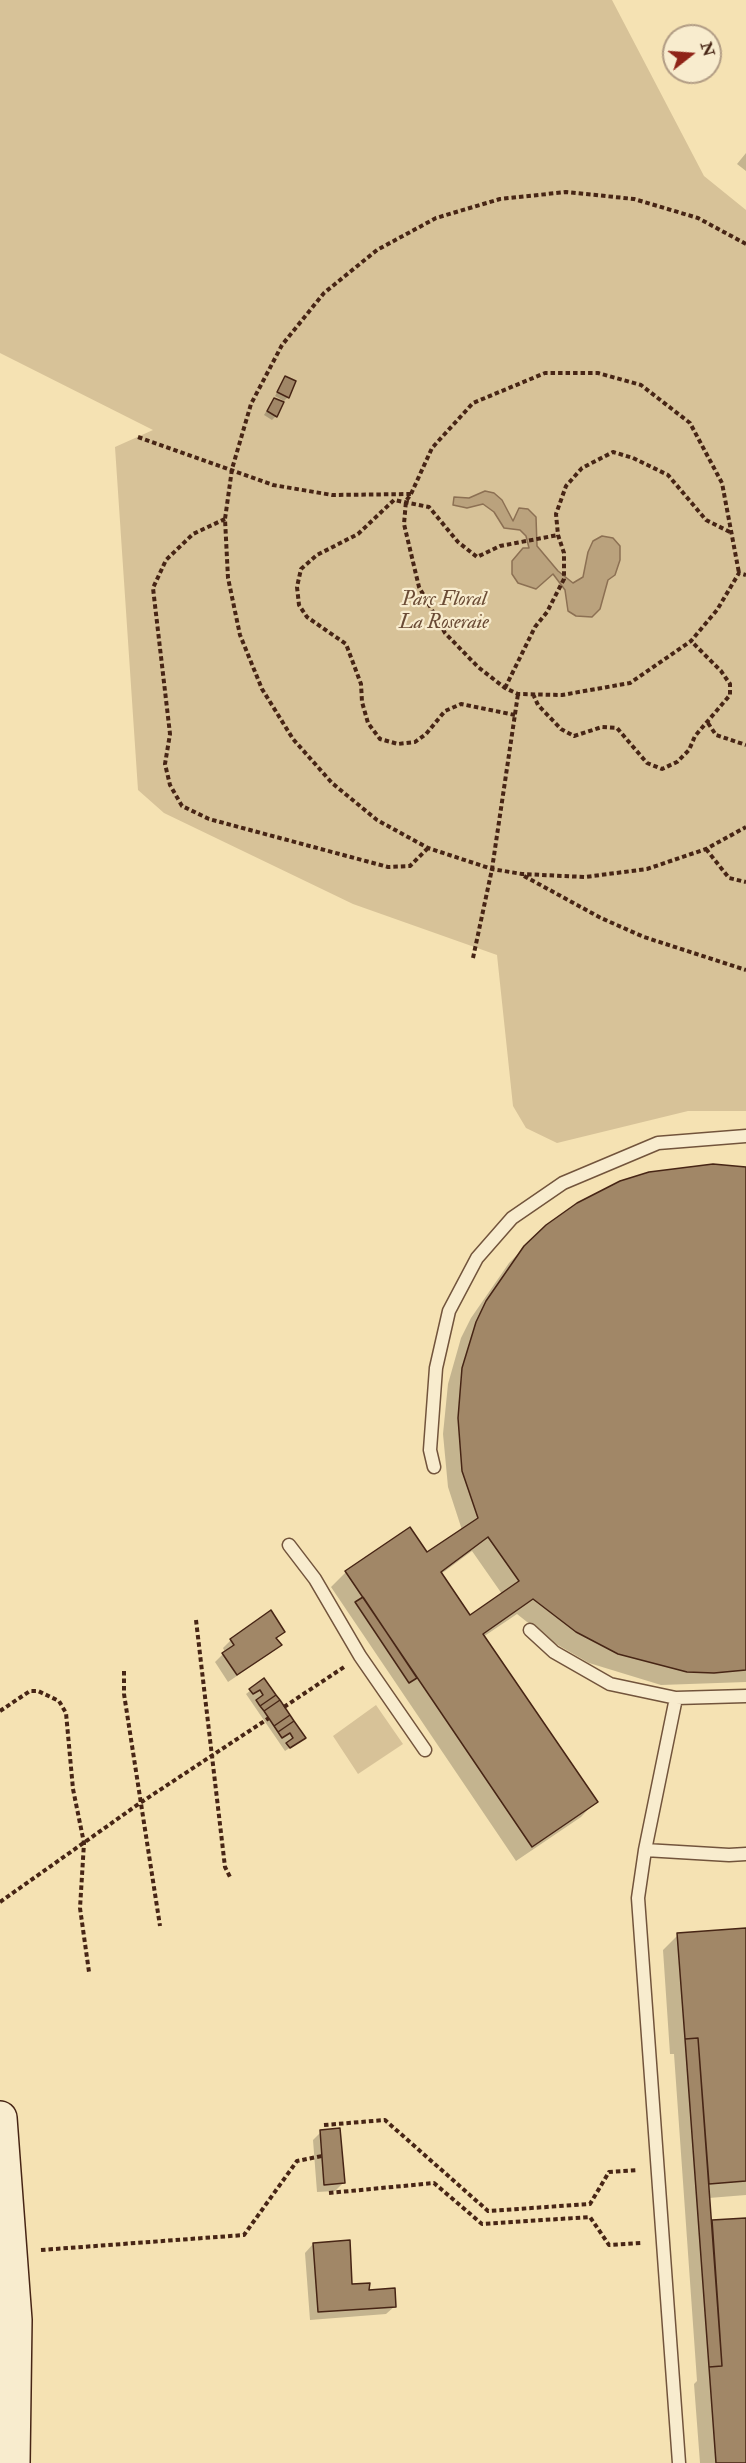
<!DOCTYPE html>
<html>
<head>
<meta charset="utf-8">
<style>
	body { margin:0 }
	#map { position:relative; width:746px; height:2463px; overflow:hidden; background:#f5e2b3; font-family:"IM FELL Double Pica",serif }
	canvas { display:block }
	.north { position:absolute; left:662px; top:24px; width:60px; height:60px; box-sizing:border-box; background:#f8ecce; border:2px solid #b19c84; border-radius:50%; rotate:73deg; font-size:16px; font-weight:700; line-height:24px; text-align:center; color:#472515 }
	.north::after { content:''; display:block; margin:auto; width:21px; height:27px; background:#8f2418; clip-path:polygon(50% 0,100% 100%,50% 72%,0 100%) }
</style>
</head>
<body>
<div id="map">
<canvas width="746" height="2463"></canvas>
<div class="north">N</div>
</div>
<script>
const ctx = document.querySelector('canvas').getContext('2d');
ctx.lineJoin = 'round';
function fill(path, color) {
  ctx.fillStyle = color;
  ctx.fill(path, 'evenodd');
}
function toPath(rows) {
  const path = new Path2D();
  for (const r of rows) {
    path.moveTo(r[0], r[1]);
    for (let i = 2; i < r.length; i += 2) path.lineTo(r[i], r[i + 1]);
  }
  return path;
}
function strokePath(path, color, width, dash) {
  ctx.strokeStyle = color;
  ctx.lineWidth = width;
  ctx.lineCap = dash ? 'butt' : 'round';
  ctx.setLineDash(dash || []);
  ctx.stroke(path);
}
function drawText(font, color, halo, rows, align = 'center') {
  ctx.font = font + ' "IM FELL Double Pica",serif';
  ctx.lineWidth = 4.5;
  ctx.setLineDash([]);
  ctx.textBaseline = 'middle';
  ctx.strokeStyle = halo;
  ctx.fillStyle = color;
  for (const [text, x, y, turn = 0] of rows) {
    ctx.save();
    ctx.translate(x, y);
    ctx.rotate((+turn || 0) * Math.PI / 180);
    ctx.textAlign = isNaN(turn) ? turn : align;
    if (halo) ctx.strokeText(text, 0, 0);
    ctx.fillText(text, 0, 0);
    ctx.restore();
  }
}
fill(toPath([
	[0,0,612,0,704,176,746,210,746,1111,688,1111,557,1143,526,1128,513,1106,497,955,353,904,164,813,138,790,115,447,153,430,0,353],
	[376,1705,403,1744,358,1774,333,1736]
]), '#d7c298');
const water = toPath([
	[485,491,494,493,502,500,513,521,519,508,528,509,536,517,537,546,558,571,573,583,583,577,588,552,593,541,602,536,613,538,620,546,620,560,615,575,608,580,600,609,592,617,576,616,568,611,565,590,553,574,536,589,518,583,512,574,512,561,523,548,529,548,526,536,520,530,504,528,494,512,483,504,467,508,453,505,454,497,469,498,485,491]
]);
fill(water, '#baa27d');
strokePath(water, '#8c7053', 1.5);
fill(toPath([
	[746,153,746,171,737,164],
	[285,377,288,397,284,401,275,396],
	[274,399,276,416,272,420,264,415],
	[746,1168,746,1682,661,1685,589,1663,551,1641,517,1614,483,1637,596,1801,581,1817,516,1861,331,1587,346,1572,427,1554,462,1530,448,1487,443,1434,448,1384,461,1338,471,1318,509,1263,525,1247],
	[472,1551,502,1594,470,1617,441,1574],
	[284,1631,276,1639,280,1645,271,1653,228,1682,215,1662,225,1652,223,1648,231,1640],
	[264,1680,300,1741,285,1751,246,1694],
	[746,1930,746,2195,709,2198,710,2224,746,2219,746,2463,700,2463,694,2384,697,2381,674,2054,670,2054,663,1950,678,1935],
	[321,2132,344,2182,335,2191,317,2192,313,2140],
	[313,2244,351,2285,395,2306,386,2314,310,2320,305,2253]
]), '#0003');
const building = toPath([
	[285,376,296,381,289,398,277,392,285,376],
	[274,398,284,402,277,417,267,411,274,398],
	[713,1164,746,1167,746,1670,714,1673,687,1672,618,1654,576,1632,533,1599,483,1634,598,1802,532,1847,345,1571,410,1527,427,1552,478,1518,462,1471,458,1418,462,1368,476,1322,486,1301,524,1246,546,1225,577,1203,620,1181,649,1172,713,1164],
	[488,1537,519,1581,470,1615,441,1572,488,1537],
	[363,1597,417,1678,409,1683,355,1602,363,1597],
	[271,1610,285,1632,276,1638,282,1645,237,1675,222,1653,234,1645,230,1639,271,1610],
	[264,1678,276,1695,260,1706,256,1700,263,1695,260,1690,253,1694,249,1689,264,1678],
	[276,1695,280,1700,264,1711,260,1706,276,1695],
	[280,1700,290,1715,274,1726,264,1711,280,1700],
	[290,1715,294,1721,278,1732,274,1726,290,1715],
	[294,1721,306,1738,290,1748,286,1743,293,1738,290,1733,282,1738,278,1732,294,1721],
	[746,1928,746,2181,709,2184,698,2038,685,2039,677,1933,746,1928],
	[698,2038,722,2366,709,2367,685,2039,698,2038],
	[340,2128,345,2183,324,2185,320,2130,340,2128],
	[746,2218,746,2463,716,2463,709,2367,722,2366,712,2220,746,2218],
	[350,2240,352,2284,370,2283,369,2290,395,2288,396,2307,318,2312,313,2243,350,2240]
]);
fill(building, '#a18767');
strokePath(building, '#472515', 1.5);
const lane = toPath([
	[434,1467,430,1450,436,1368,449,1311,477,1258,512,1218,563,1183,658,1143,746,1136],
	[289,1545,315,1579,360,1656,425,1750],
	[530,1630,554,1652,610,1684,676,1698],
	[645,1850,729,1855,746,1854],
	[679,2463,638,1898,645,1850,676,1698,746,1696]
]);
const secondary = toPath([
	[0,2118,15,2320,13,2463]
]);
strokePath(lane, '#72543c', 15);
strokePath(secondary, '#472515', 36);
strokePath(toPath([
	[746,244,698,218,634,199,566,192,500,199,436,218,377,250,324,293,282,345,251,404,232,469,225,519,228,578,240,635,262,689,293,739,332,783,377,820,428,848,492,869,522,874,585,877,647,869,706,849,746,827],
	[138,437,273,485,332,495,411,494,406,501,404,524,419,587,445,633,478,667,505,688,518,694,562,695,630,683,691,641,717,610,739,573,746,575],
	[411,494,432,448,473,403,545,373,598,373,641,385,690,423,722,483,739,573],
	[225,519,193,534,166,560,153,588,170,734,165,764,170,785,182,806,209,819,388,867,410,866,428,848],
	[505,688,535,627,547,612,564,579,564,553,558,535,556,514,566,486,582,468,613,452,633,458,668,475,706,520,730,532],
	[533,694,538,705,561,729,574,736,602,727,617,728,647,763,662,769,677,762,689,750,695,736,730,695,730,684,721,671,691,641],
	[515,715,461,704,445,711,426,734,415,742,398,744,380,739,368,723,362,702,361,684,346,644,307,617,299,605,297,587,301,569,317,555,358,534,394,500,429,507,458,542,477,557,500,546,558,535],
	[708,723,716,735,746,745],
	[706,849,729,878,746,882],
	[524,876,601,918,644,937,746,970],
	[473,958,492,869,518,694],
	[196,1620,225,1867,231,1879],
	[124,1671,124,1694,160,1926],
	[284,1707,344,1667],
	[0,1711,30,1691,38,1691,59,1701,66,1713,73,1789,84,1843,80,1908,89,1972],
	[0,1902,140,1803,269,1718],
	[324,2125,385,2120,488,2211,590,2204,609,2172,638,2170],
	[329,2193,434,2183,482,2224,590,2217,609,2245,641,2243],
	[41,2250,244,2235,297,2161,322,2156]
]), '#472515', 4, [4.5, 3]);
strokePath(lane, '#f8ecce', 12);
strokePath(secondary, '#f8ecce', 33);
drawText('italic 20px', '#6b4c36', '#f8ecce', [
	["Parc Floral",444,601],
	["La Roseraie",444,624]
]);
</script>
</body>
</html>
